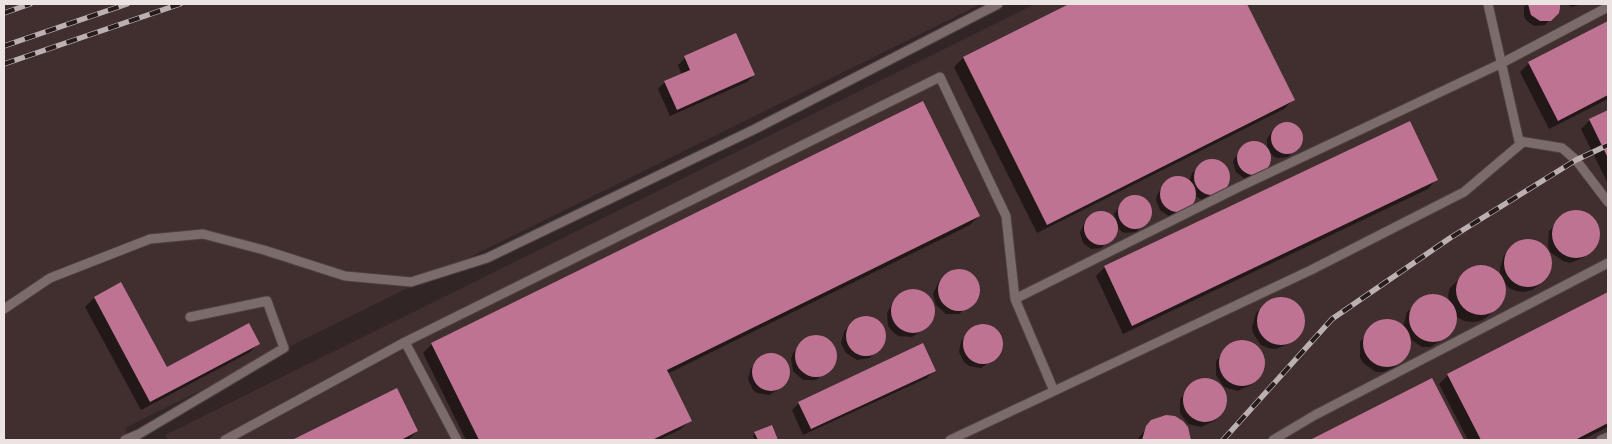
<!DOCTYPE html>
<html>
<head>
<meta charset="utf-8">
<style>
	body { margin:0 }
	#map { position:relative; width:1612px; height:444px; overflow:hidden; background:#322525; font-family:"Public Sans",sans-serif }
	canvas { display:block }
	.frame { position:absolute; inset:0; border:5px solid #ece3e3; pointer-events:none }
</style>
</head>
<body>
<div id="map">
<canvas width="1612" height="444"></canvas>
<div class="frame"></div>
</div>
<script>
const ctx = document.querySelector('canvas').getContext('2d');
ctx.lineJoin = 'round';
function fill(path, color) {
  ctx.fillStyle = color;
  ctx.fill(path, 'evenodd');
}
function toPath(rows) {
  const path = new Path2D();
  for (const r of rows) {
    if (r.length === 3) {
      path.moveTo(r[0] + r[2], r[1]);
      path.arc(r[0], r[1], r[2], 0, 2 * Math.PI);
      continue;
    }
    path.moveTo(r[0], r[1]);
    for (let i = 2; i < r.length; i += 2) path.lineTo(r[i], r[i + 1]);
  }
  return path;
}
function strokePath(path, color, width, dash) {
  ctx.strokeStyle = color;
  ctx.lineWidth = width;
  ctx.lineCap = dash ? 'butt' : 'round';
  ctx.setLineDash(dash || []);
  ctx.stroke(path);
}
fill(toPath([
	[4,4,981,4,125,428,131,440,4,440],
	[1035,4,1608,4,1608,440,168,440,165,435]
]), '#412e2e');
fill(toPath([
	[1071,4,1245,4,1293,100,1284,109,1037,233,954,67,963,58],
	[1527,4,1558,4,1559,8,1557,12,1545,25,1534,26,1526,20,1524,16,1524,7],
	[1566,4,1583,4,1572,7],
	[1608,22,1608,99,1549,129,1520,72,1529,63],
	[685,58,754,75,747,82,670,116,658,89,665,82,682,75,678,65],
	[1608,111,1608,184,1581,129,1590,120],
	[1287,122,1296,126,1302,134,1301,144,1288,157,1278,158,1274,157,1268,150,1270,160,1268,165,1255,178,1244,178,1236,172,1233,163,1234,159,1245,145,1255,142,1260,143,1267,149,1267,139,1272,131,1277,126],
	[1207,161,1219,161,1223,164,1229,174,1229,180,1224,190,1213,199,1202,200,1194,195,1189,205,1184,211,1174,216,1169,216,1160,210,1156,200,1157,195,1163,186,1168,180,1179,177,1184,178,1189,183,1192,173],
	[1436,180,1428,189,1123,334,1096,276,1105,267],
	[1130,198,1140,198,1148,204,1150,214,1149,219,1136,232,1126,233,1122,232,1117,226,1115,236,1101,248,1091,249,1083,243,1080,233,1084,223,1089,217,1098,212,1108,214,1115,218,1114,214,1120,206],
	[1578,211,1585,213,1596,224,1599,231,1598,239,1595,246,1585,257,1570,263,1563,261,1550,252,1548,245,1549,231,1564,215],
	[979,216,970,225,667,374,690,420,681,429,659,440,466,440,423,353,432,344],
	[1529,240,1536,241,1543,245,1548,251,1551,259,1551,266,1549,274,1538,286,1532,290,1524,292,1516,291,1509,288,1504,282,1504,296,1501,303,1487,317,1480,321,1472,322,1464,321,1455,316,1454,327,1450,334,1444,339,1430,347,1422,347,1410,339,1407,354,1397,366,1383,372,1376,372,1363,363,1360,357,1360,342,1375,324,1381,321,1389,320,1396,322,1403,327,1407,312,1424,297,1431,295,1439,296,1450,303,1448,296,1450,288,1469,269,1476,266,1484,266,1492,268,1500,275,1500,269,1504,255,1515,245],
	[960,270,967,272,976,281,978,294,975,300,959,314,946,314,936,305,933,294,938,283,943,277,948,273],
	[121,283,166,369,259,343,250,352,141,410,85,307,94,298],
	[917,290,929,297,933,304,934,310,933,317,924,329,912,337,898,336,893,332,888,326,887,313,893,302,898,296,903,292],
	[1608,294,1608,427,1582,440,1468,440,1439,384,1448,375],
	[1281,298,1295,303,1300,309,1303,316,1303,324,1301,331,1291,343,1276,349,1268,348,1261,345,1253,333,1252,327,1256,313,1273,299],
	[864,317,870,317,881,324,885,336,883,342,870,358,857,360,846,353,841,343,844,332,848,327,853,322],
	[986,326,998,332,1001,337,1002,344,998,356,981,368,969,366,964,362,959,352,961,341,974,328],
	[819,336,826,338,835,348,836,354,832,367,816,380,803,380,793,371,791,359,793,353,807,338],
	[1245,341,1252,343,1262,353,1264,360,1261,374,1251,385,1238,391,1224,387,1216,375,1216,361,1231,344],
	[771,354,782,358,788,367,789,373,784,384,779,389,769,395,757,393,753,390,748,379,751,368,760,358],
	[934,371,927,378,803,435,792,410,799,403],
	[1207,379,1214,381,1224,390,1226,403,1220,416,1214,421,1201,427,1188,424,1180,413,1180,399,1194,383],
	[1431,380,1462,440,1313,440],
	[396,390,417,431,408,440,295,440],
	[1152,421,1190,435,1190,440,1137,440],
	[771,427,777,440,755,440,753,436,755,433]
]), '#0007');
fill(toPath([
	[1069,4,1247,4,1295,100,1047,225,963,57],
	[1528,4,1560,4,1560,8,1559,13,1551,21,1540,21,1531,15],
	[1608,21,1608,95,1558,121,1528,62],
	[736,33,755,75,677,110,664,81,690,70,684,56],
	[923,101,980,216,667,370,692,421,652,440,479,440,431,343],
	[1608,110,1608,158,1589,119],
	[1410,121,1438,180,1132,326,1104,266],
	[1287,138,16],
	[1254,158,17],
	[1212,177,18],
	[1178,194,18],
	[1135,212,17],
	[1576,234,24],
	[1101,228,17],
	[1528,263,24],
	[1481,290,25],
	[959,290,21],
	[121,282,167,367,249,323,260,344,150,402,94,297],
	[913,311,22],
	[1608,292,1608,423,1575,440,1481,440,1447,374],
	[1433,318,24],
	[1281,321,24],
	[866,336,20],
	[1387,343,24],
	[983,344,20],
	[816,356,21],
	[1242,363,23],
	[923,343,936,371,811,429,798,402],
	[771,372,19],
	[1205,400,22],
	[1432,378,1464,440,1310,440],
	[397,388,418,431,401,440,292,440],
	[1166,415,1175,416,1183,421,1188,427,1191,440,1142,440,1146,426,1151,420],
	[772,425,778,440,758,440,754,432]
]), '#bf7393');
const service = toPath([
	[1488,4,1519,141,1562,148,1576,160,1608,202],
	[1015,299,1237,188,1502,63,1608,7],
	[4,309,50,278,150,239,203,234,264,250,345,276,411,282,487,258,755,129,998,4],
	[405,342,457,440],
	[125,440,139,434,284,348,267,301,190,317],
	[225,440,405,342,940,77,1006,216,1015,299,1054,391],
	[950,440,1311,270,1464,192,1523,142],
	[1273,440,1315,415,1608,263],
	[1601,440,1608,437]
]);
strokePath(service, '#4c4141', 11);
strokePath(service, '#7b6c6b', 9);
const rail = toPath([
	[4,13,30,4],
	[4,46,127,4],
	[4,64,180,4],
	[1223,440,1332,319,1450,238,1576,160,1608,145]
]);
strokePath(rail, '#bbb1b1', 5.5);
strokePath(rail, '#281c1b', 4, [11]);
</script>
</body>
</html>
